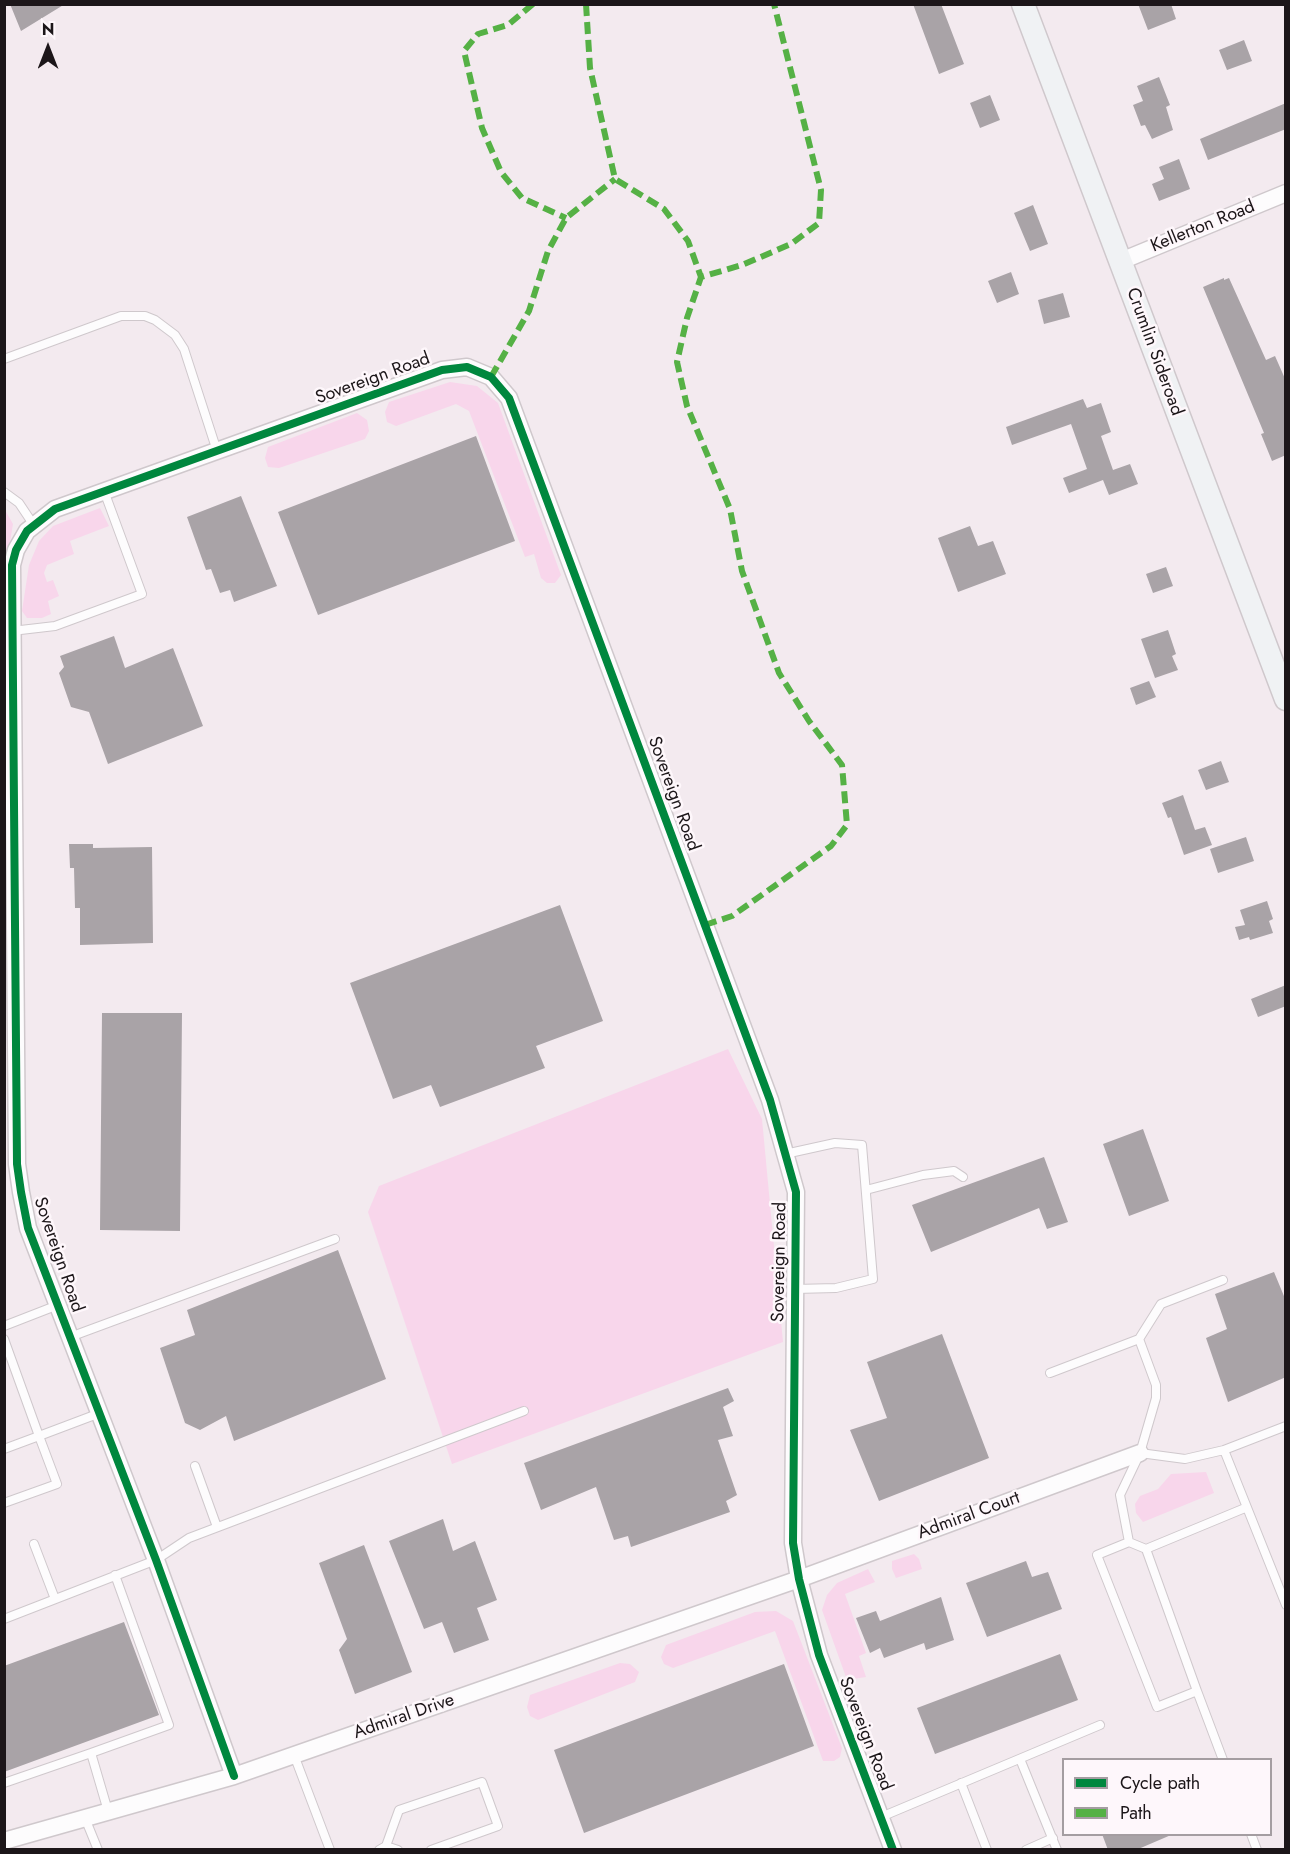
<!DOCTYPE html>
<html>
<head>
<meta charset="utf-8">
<style>
	body { margin:0 }
	#map { position:relative; width:1290px; height:1854px; overflow:hidden; background:#f3eaef; font-family:Jost,sans-serif }
	canvas { display:block }
	.frame { position:absolute; inset:0; border:6px solid #1c1619; pointer-events:none }
	.legend { position:absolute; left:1062px; top:1758px; width:210px; height:78px; box-sizing:border-box; background:#fef7fb; border:2px solid #a49da1; margin:0; padding:8px 10px; list-style:none; font-size:18px; color:#1c1619 }
	.legend li { display:flex; align-items:center; gap:12px; height:30px }
	.legend b { width:30px; border:2px solid #a49da1 }
	.north { position:absolute; left:18px; top:18px; width:60px; height:60px; -webkit-text-stroke:4px #fef7fb; paint-order:stroke; rotate:0deg; font-size:16px; font-weight:700; line-height:24px; text-align:center; color:#1c1619 }
	.north::after { content:''; display:block; margin:auto; width:21px; height:27px; background:#1c1619; clip-path:polygon(50% 0,100% 100%,50% 72%,0 100%) }
</style>
</head>
<body>
<div id="map">
<canvas width="1290" height="1854"></canvas>
<div class="frame"></div>
<ul class="legend">
<li><b style="height:8px;background:#00873e"></b>Cycle path</li>
<li><b style="height:8px;background:#55b145"></b>Path</li>
</ul>
<div class="north">N</div>
</div>
<script>
const ctx = document.querySelector('canvas').getContext('2d');
ctx.lineJoin = 'round';
function fill(path, color) {
  ctx.fillStyle = color;
  ctx.fill(path, 'evenodd');
}
function toPath(rows) {
  const path = new Path2D();
  for (const r of rows) {
    path.moveTo(r[0], r[1]);
    for (let i = 2; i < r.length; i += 2) path.lineTo(r[i], r[i + 1]);
  }
  return path;
}
function strokePath(path, color, width, dash) {
  ctx.strokeStyle = color;
  ctx.lineWidth = width;
  ctx.lineCap = dash ? 'butt' : 'round';
  ctx.setLineDash(dash || []);
  ctx.stroke(path);
}
function drawText(font, color, halo, rows, align = 'center') {
  ctx.font = font + ' Jost,sans-serif';
  ctx.lineWidth = 5;
  ctx.setLineDash([]);
  ctx.textBaseline = 'middle';
  ctx.strokeStyle = halo;
  ctx.fillStyle = color;
  for (const [text, x, y, turn = 0] of rows) {
    ctx.save();
    ctx.translate(x, y);
    ctx.rotate((+turn || 0) * Math.PI / 180);
    ctx.textAlign = isNaN(turn) ? turn : align;
    if (halo) ctx.strokeText(text, 0, 0);
    ctx.fillText(text, 0, 0);
    ctx.restore();
  }
}
fill(toPath([
	[450,382,477,386,498,403,561,575,555,583,547,583,541,578,534,554,525,557,469,411,456,404,396,426,387,422,385,412,389,402],
	[357,413,367,420,369,431,365,439,279,468,268,467,265,458,268,447],
	[100,508,109,526,70,541,74,554,47,565,44,573,47,582,53,580,59,596,48,601,51,614,42,618,27,618,22,611,29,565,39,541,53,526],
	[5,510,13,524,5,572],
	[728,1049,762,1119,783,1342,452,1464,368,1212,379,1186],
	[1206,1472,1214,1493,1143,1522,1136,1513,1135,1504,1140,1496,1158,1489,1171,1474],
	[914,1554,919,1559,922,1569,896,1578,892,1569,892,1561],
	[868,1569,875,1582,845,1594,866,1653,859,1656,866,1677,847,1680,822,1610,827,1595,837,1583],
	[776,1611,793,1621,842,1748,840,1757,834,1761,823,1761,775,1631,673,1668,664,1664,661,1657,666,1645,755,1612],
	[620,1663,630,1664,639,1672,635,1682,538,1720,530,1716,527,1707,530,1695]
]), '#f8d6eb');
fill(toPath([
	[10,4,65,4,21,31],
	[913,4,941,4,964,64,939,74],
	[1138,4,1171,4,1176,19,1148,30],
	[1244,40,1252,61,1227,70,1219,50],
	[1159,77,1170,105,1166,107,1173,130,1152,139,1145,125,1141,126,1133,105,1143,101,1137,86],
	[990,95,1000,120,980,128,970,103],
	[1286,103,1286,129,1208,160,1200,139],
	[1179,159,1190,189,1159,201,1152,184,1164,179,1159,167],
	[1033,205,1048,244,1030,251,1014,213],
	[1011,272,1019,294,997,303,988,281],
	[1224,278,1224,280,1229,278,1266,360,1275,356,1286,381,1286,455,1272,461,1261,434,1264,433,1203,287],
	[1063,293,1070,317,1044,324,1038,300],
	[1083,399,1087,408,1101,403,1111,432,1101,436,1113,470,1130,464,1138,484,1109,495,1103,480,1069,493,1063,478,1087,469,1071,424,1012,445,1006,427],
	[476,436,515,541,318,615,278,512],
	[241,496,277,586,234,602,230,590,220,593,211,569,206,570,187,517],
	[970,526,978,546,993,541,1006,574,958,592,938,538],
	[1166,567,1173,586,1153,593,1146,574],
	[1168,630,1176,654,1172,656,1178,670,1155,678,1141,639],
	[114,636,125,668,173,648,203,726,108,764,89,712,71,707,59,673,64,667,60,656],
	[1149,681,1156,697,1136,705,1130,688],
	[1221,761,1229,782,1206,790,1198,770],
	[1183,795,1195,830,1205,827,1212,845,1184,855,1171,817,1168,818,1162,803],
	[1246,837,1254,861,1218,873,1210,849],
	[69,844,93,844,93,848,152,847,153,943,80,945,80,908,75,908,74,868,70,868],
	[1267,901,1273,919,1269,921,1273,933,1250,940,1249,937,1239,940,1235,927,1245,925,1240,910],
	[560,905,603,1021,536,1046,545,1068,440,1107,431,1085,393,1099,350,983],
	[1286,985,1286,1006,1258,1017,1251,999],
	[102,1013,182,1013,180,1231,100,1230],
	[1143,1129,1169,1201,1129,1216,1103,1144],
	[1044,1157,1068,1222,1047,1229,1039,1208,931,1252,912,1205],
	[338,1250,386,1379,234,1441,226,1416,200,1430,185,1423,160,1348,195,1335,187,1310],
	[1274,1272,1286,1301,1286,1377,1228,1402,1206,1338,1227,1329,1215,1294],
	[942,1334,989,1458,879,1501,850,1430,887,1418,867,1362],
	[728,1388,734,1401,723,1407,733,1436,718,1440,737,1495,726,1501,730,1512,631,1547,628,1536,614,1540,596,1487,541,1510,524,1463],
	[443,1519,453,1551,475,1541,497,1600,477,1608,489,1640,454,1653,442,1622,424,1629,389,1541],
	[364,1545,412,1672,355,1694,339,1650,347,1639,319,1563],
	[1026,1561,1032,1577,1048,1572,1062,1609,987,1637,966,1583],
	[941,1597,954,1640,926,1650,924,1643,884,1658,880,1648,870,1653,856,1618,876,1611,880,1621],
	[124,1622,159,1715,4,1772,4,1666],
	[1060,1654,1078,1700,935,1754,917,1708],
	[784,1664,814,1746,584,1833,554,1750],
	[1102,1834,1171,1834,1171,1835,1136,1850,1108,1850]
]), '#a9a3a7');
const lane = toPath([
	[4,359,121,316,145,316,155,320,175,335,184,349,217,451],
	[4,492,19,503,33,524],
	[12,631,55,626,142,594,104,491],
	[785,1154,835,1143,862,1145,873,1279,836,1288,795,1289],
	[866,1190,923,1175,954,1171,963,1177],
	[4,1326,58,1305],
	[70,1337,335,1239],
	[4,1339,39,1436,100,1413],
	[1139,1339,1161,1304,1223,1280],
	[1050,1373,1139,1339,1156,1385,1156,1398,1140,1453,1120,1495,1129,1542,1097,1555,1157,1707,1197,1691,1223,1760],
	[4,1449,39,1436,57,1484,4,1503],
	[1224,1450,1286,1426],
	[1140,1453,1185,1459,1224,1450,1286,1605],
	[195,1466,217,1527],
	[1129,1542,1146,1549,1245,1508],
	[34,1544,55,1599],
	[1146,1549,1197,1691],
	[4,1619,156,1560,189,1538,524,1411],
	[91,1753,169,1725,115,1575],
	[294,1755,330,1850],
	[1020,1759,1057,1850],
	[4,1783,91,1753,108,1811],
	[961,1783,987,1850],
	[881,1817,1100,1725],
	[85,1818,98,1850],
	[1251,1834,1257,1850],
	[386,1846,399,1810,482,1782,498,1826,431,1850],
	[379,1850,386,1846,398,1850],
	[1026,1850,1053,1838]
]);
const street = toPath([
	[1121,261,1286,193],
	[234,1776,156,1560,28,1228,21,1192,17,1164,12,565,16,550,27,531,55,509,442,370,467,367,491,377,509,398,770,1100,796,1192,793,1543,799,1579,819,1655,893,1850],
	[4,1841,234,1776,799,1579,1140,1453]
]);
const secondary = toPath([
	[1023,4,1286,699]
]);
strokePath(lane, '#cfc8cc', 10);
strokePath(street, '#cfc8cc', 19);
strokePath(secondary, '#cfc8cc', 25);
strokePath(lane, '#fdfcfd', 8);
strokePath(street, '#fdfcfd', 16);
strokePath(secondary, '#f0f2f4', 22);
strokePath(toPath([
	[533,4,508,25,478,34,464,51,482,128,501,172,522,198,566,218],
	[586,4,590,68,615,179,664,209,688,241,701,277],
	[491,377,529,311,548,251,566,218,615,179],
	[705,925,732,916,831,846,847,825,842,765,809,721,779,673,742,571,730,509,687,406,677,362,687,318,701,277,742,265,791,244,819,223,821,190,774,4]
]), '#55b145', 6, [12, 6]);
strokePath(toPath([
	[234,1776,156,1560,28,1228,21,1192,17,1164,12,565,16,550,27,531,55,509,442,370,467,367,491,377,509,398,770,1100,796,1192,793,1543,799,1579,819,1655,893,1850]
]), '#00873e', 8);
drawText('18px', '#1c1619', '#fef7fb', [
	["Kellerton Road",1203,227,-22],
	["Crumlin Sideroad",1154,352,70],
	["Sovereign Road",373,379,-20],
	["Sovereign Road",673,794,70],
	["Sovereign Road",58,1255,71],
	["Sovereign Road",780,1262,-89],
	["Admiral Court",969,1516,-20],
	["Admiral Drive",404,1717,-19],
	["Sovereign Road",865,1734,69]
]);
</script>
</body>
</html>
